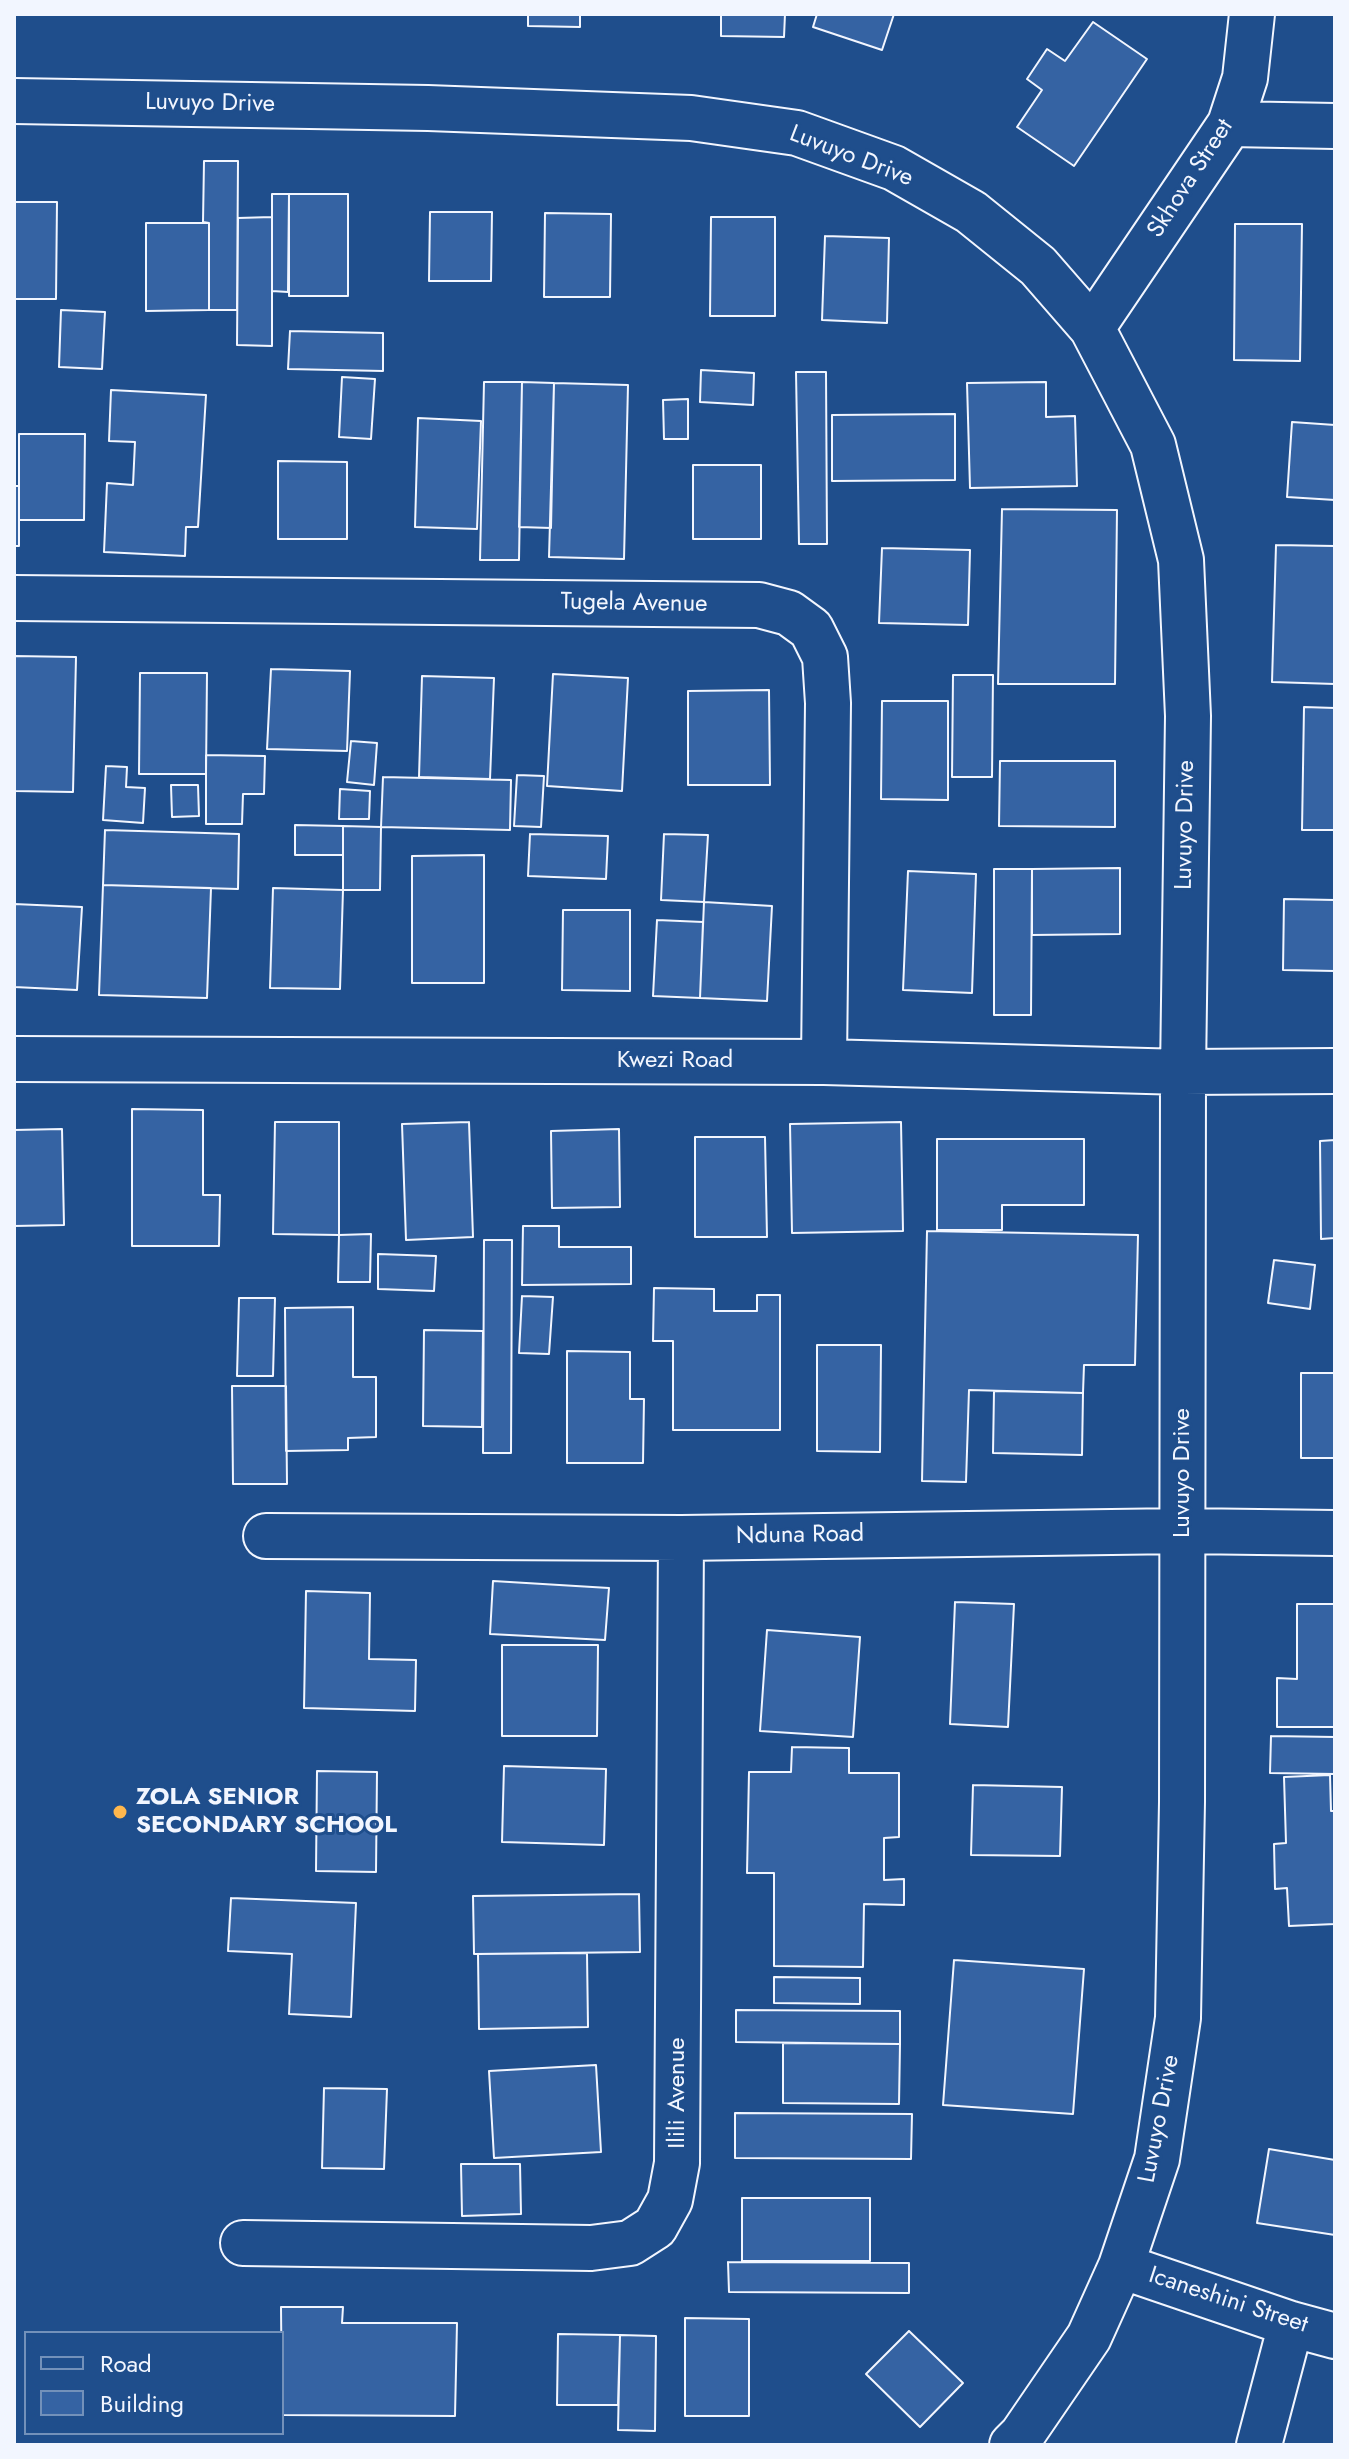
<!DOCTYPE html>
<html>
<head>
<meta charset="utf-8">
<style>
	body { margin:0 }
	#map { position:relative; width:1349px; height:2459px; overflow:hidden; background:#1f4e8c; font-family:Jost,sans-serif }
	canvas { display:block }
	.frame { position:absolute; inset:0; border:16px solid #f2f6ff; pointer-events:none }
	.legend { position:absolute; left:24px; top:2331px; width:260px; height:104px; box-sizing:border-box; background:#1f4e8c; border:2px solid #7391ba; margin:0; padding:10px 14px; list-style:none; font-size:24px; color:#f2f6ff }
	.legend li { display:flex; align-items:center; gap:16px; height:40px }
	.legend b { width:40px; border:2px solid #7391ba }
</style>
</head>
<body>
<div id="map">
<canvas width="1349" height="2459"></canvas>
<div class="frame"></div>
<ul class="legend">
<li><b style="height:10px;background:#1f4e8c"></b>Road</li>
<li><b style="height:22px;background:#3563a3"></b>Building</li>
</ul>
</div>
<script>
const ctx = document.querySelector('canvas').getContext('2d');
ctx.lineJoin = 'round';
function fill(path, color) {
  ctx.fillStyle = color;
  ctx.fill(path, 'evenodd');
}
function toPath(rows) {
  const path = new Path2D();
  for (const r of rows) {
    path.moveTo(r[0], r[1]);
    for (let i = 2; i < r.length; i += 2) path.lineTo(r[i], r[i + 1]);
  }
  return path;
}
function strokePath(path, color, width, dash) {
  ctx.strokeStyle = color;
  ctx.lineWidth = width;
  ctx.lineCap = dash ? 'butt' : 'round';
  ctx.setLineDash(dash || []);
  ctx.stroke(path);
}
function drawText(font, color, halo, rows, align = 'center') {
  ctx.font = font + ' Jost,sans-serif';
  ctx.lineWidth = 6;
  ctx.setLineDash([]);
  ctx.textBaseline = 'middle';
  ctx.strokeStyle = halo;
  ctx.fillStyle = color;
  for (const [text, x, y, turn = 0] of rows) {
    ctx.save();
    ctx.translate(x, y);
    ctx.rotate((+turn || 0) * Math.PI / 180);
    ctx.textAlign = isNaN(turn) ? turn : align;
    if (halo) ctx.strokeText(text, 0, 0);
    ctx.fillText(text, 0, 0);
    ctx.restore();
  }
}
const building = toPath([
	[528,14,580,14,580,27,528,26,528,14],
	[721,14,785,14,784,37,721,36,721,14],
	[817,14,894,14,882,50,813,27,817,14],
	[1093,22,1147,59,1074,166,1017,127,1042,90,1027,79,1047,49,1065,61,1093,22],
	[204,161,238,161,237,310,209,310,209,223,203,222,204,161],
	[272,194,289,194,288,292,272,291,272,194],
	[289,194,348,194,348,296,289,296,289,194],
	[14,202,57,202,56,299,14,299,14,202],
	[430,212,492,212,491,281,429,281,430,212],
	[545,213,611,214,610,297,544,297,545,213],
	[272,217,272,346,237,345,238,218,272,217],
	[711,217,775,217,775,316,710,316,711,217],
	[146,223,209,223,209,310,146,311,146,223],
	[1235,224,1302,224,1300,361,1234,360,1235,224],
	[825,236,889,238,887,323,822,320,825,236],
	[61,310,105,312,102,369,59,367,61,310],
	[290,331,383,333,383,371,288,369,290,331],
	[701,370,754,373,753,405,700,402,701,370],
	[796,372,826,372,827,544,799,544,796,372],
	[342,377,375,379,371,439,339,437,342,377],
	[484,382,522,382,519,560,480,560,484,382],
	[522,382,554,383,551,528,519,527,522,382],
	[1046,382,1046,417,1075,416,1077,486,970,488,967,383,1046,382],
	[554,383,628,385,624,559,549,557,554,383],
	[111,390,206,395,198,527,186,527,185,556,104,552,107,483,133,485,135,442,109,441,111,390],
	[688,399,688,439,664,439,663,400,688,399],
	[955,414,955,480,832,481,832,415,955,414],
	[418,418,481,421,477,529,415,527,418,418],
	[1292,422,1335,425,1335,500,1287,497,1292,422],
	[19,434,85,434,84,520,19,520,19,434],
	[278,461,347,462,347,539,278,539,278,461],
	[693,465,761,465,761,539,693,539,693,465],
	[14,486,19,486,19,546,14,546,14,486],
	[1002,509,1117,510,1115,684,998,684,1002,509],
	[1276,545,1335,546,1335,684,1272,682,1276,545],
	[882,548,970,550,968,625,879,623,882,548],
	[14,656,76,657,73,792,14,791,14,656],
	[271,669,350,671,347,751,267,749,271,669],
	[140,673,207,673,206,774,139,774,140,673],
	[553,674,628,678,622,791,547,786,553,674],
	[953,675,993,675,992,777,952,777,953,675],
	[422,676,494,678,490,779,419,777,422,676],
	[769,690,770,785,688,785,688,691,769,690],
	[882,701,948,701,948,800,881,799,882,701],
	[1304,707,1335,708,1335,830,1302,830,1304,707],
	[351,741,377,743,374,785,347,782,351,741],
	[206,755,265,756,264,794,243,794,242,824,206,824,206,755],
	[1000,761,1115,761,1115,827,999,826,1000,761],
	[106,766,127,767,126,787,145,788,143,823,103,820,106,766],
	[517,775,544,776,541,827,514,826,517,775],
	[383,777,511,780,510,830,381,827,383,777],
	[171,785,198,785,199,816,172,817,171,785],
	[340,789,370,791,369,819,339,819,340,789],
	[295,825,343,826,343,855,295,855,295,825],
	[343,826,381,827,380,890,343,890,343,826],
	[105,830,239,834,238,889,103,885,105,830],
	[530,834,608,836,606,879,528,876,530,834],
	[664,834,708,835,704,902,661,900,664,834],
	[484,855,484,983,412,983,412,856,484,855],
	[1120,868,1120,934,1032,935,1032,869,1120,868],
	[994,869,1032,869,1031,1015,994,1015,994,869],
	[908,871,976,874,972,993,903,990,908,871],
	[103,885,211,888,207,998,99,995,103,885],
	[273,888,343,890,340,989,270,988,273,888],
	[1284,899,1335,900,1335,971,1283,970,1284,899],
	[704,902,772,906,767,1001,700,998,704,902],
	[14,904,82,907,77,990,14,987,14,904],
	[563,910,630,910,630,991,562,990,563,910],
	[657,920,703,922,700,998,653,996,657,920],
	[132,1109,203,1110,203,1195,220,1195,219,1246,132,1246,132,1109],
	[275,1122,339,1122,339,1235,273,1234,275,1122],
	[469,1122,473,1237,406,1240,402,1124,469,1122],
	[901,1122,903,1231,792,1233,790,1124,901,1122],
	[62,1129,64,1225,14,1226,14,1130,62,1129],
	[619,1129,620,1207,552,1208,551,1131,619,1129],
	[695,1137,765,1137,767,1237,695,1237,695,1137],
	[937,1139,1084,1139,1084,1205,1002,1205,1002,1230,937,1230,937,1139],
	[1335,1140,1335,1238,1321,1239,1320,1141,1335,1140],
	[523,1226,559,1226,559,1247,631,1247,631,1284,522,1285,523,1226],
	[927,1231,1138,1235,1135,1365,1084,1365,1083,1393,969,1390,966,1482,922,1481,927,1231],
	[371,1234,370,1282,338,1282,339,1235,371,1234],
	[484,1240,512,1240,511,1453,483,1453,484,1240],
	[378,1254,436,1256,434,1291,378,1289,378,1254],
	[1274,1260,1315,1265,1310,1309,1268,1303,1274,1260],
	[654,1288,714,1289,714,1311,757,1311,757,1295,780,1295,780,1430,673,1430,673,1341,653,1341,654,1288],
	[522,1296,553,1297,549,1354,519,1353,522,1296],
	[239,1298,275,1298,273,1376,237,1376,239,1298],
	[353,1307,353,1377,376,1377,376,1437,348,1438,348,1450,286,1451,285,1308,353,1307],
	[424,1330,483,1331,482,1427,423,1426,424,1330],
	[817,1345,881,1345,880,1452,817,1451,817,1345],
	[567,1351,630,1352,630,1399,644,1399,643,1463,567,1463,567,1351],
	[1301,1373,1335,1373,1335,1458,1301,1458,1301,1373],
	[232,1386,286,1386,287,1484,233,1484,232,1386],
	[994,1391,1083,1393,1082,1455,993,1453,994,1391],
	[493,1581,609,1588,605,1640,490,1634,493,1581],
	[306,1591,370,1593,369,1659,416,1660,415,1711,304,1708,306,1591],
	[955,1602,1014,1604,1008,1727,950,1724,955,1602],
	[1297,1604,1335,1604,1335,1727,1277,1727,1277,1678,1297,1679,1297,1604],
	[767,1630,860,1637,853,1737,760,1731,767,1630],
	[502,1645,598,1645,597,1736,502,1736,502,1645],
	[1271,1736,1335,1737,1335,1774,1270,1773,1271,1736],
	[792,1747,849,1748,849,1773,899,1773,899,1837,884,1838,884,1880,904,1879,904,1905,864,1904,863,1967,774,1966,774,1873,747,1873,749,1772,791,1772,792,1747],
	[504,1766,606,1769,604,1845,502,1842,504,1766],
	[317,1771,377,1772,376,1872,316,1871,317,1771],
	[1330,1775,1331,1811,1335,1811,1335,1924,1289,1926,1287,1888,1275,1889,1274,1844,1286,1843,1284,1777,1330,1775],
	[973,1785,1062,1787,1060,1856,971,1855,973,1785],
	[639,1894,640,1952,474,1954,473,1896,639,1894],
	[231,1898,356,1903,351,2017,289,2014,292,1954,228,1951,231,1898],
	[587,1953,588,2027,479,2029,478,1954,587,1953],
	[954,1960,1084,1969,1073,2114,943,2105,954,1960],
	[774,1977,860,1978,860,2004,774,2003,774,1977],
	[736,2010,900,2011,900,2044,736,2042,736,2010],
	[783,2043,900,2044,899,2104,783,2103,783,2043],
	[596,2065,601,2152,494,2158,489,2071,596,2065],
	[324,2088,387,2089,384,2169,322,2168,324,2088],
	[735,2113,912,2114,911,2159,735,2158,735,2113],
	[1269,2149,1335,2160,1335,2235,1257,2223,1269,2149],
	[461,2164,520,2164,521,2214,462,2216,461,2164],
	[742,2198,870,2198,870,2261,742,2261,742,2198],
	[728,2262,909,2263,909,2293,729,2292,728,2262],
	[281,2307,343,2307,342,2323,457,2323,455,2416,282,2415,281,2307],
	[685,2318,749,2319,749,2416,685,2416,685,2318],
	[909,2331,963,2383,920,2427,866,2374,909,2331],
	[558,2334,620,2335,618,2405,557,2405,558,2334],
	[620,2335,656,2336,655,2431,618,2430,620,2335]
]);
fill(building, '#3563a3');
strokePath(building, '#f2f6ff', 2);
const street = toPath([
	[14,101,428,108,691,118,797,133,894,168,971,212,1038,266,1092,328,1153,445,1181,560,1188,716,1183,1072,1182,1802,1178,2018,1157,2159,1121,2266,1089,2337,1022,2435,1012,2445],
	[1230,124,1335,126],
	[1092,328,1230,124,1245,78,1252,14],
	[14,598,759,605,789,613,811,629,825,657,828,703,824,1062],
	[14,1059,824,1062,1183,1072,1335,1071],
	[266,1536,681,1538,1183,1531,1335,1533],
	[243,2243,591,2248,630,2243,655,2227,670,2200,677,2163,681,1538],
	[1121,2266,1291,2324,1335,2336],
	[1259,2445,1291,2324]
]);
strokePath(street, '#f2f6ff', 48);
strokePath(street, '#1f4e8c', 44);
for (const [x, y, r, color] of [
	[120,1812,8,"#ffb74d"]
]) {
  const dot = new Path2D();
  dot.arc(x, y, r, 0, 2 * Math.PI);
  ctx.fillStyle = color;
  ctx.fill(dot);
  strokePath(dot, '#1f4e8c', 3);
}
drawText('24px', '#f2f6ff', '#1f4e8c', [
	["Luvuyo Drive",210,104,1],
	["Luvuyo Drive",851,157,21],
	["Skhova Street",1191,179,-57],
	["Tugela Avenue",634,604,1],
	["Luvuyo Drive",1186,825,-89],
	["Kwezi Road",675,1061],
	["Luvuyo Drive",1183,1473,-90],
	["Nduna Road",800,1536,-1],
	["Ilili Avenue",678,2093,-90],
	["Luvuyo Drive",1160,2119,-79],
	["Icaneshini Street",1228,2301,18]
]);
drawText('bold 24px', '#f2f6ff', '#1f4e8c', [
	["ZOLA SENIOR",136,1798],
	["SECONDARY SCHOOL",136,1826]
], 'left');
</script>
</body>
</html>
